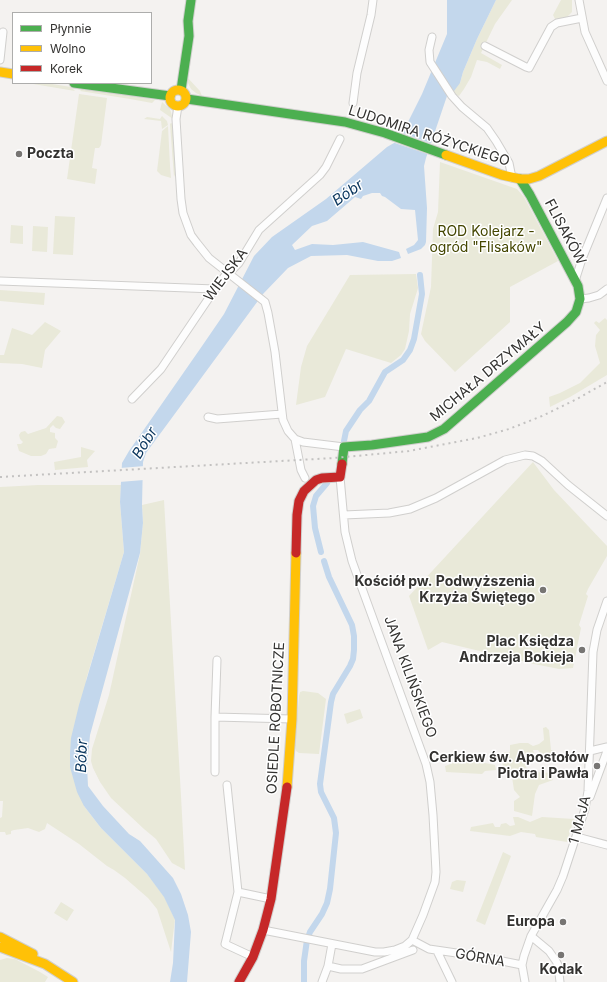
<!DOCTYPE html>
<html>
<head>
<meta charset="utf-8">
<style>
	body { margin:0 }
	#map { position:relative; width:607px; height:982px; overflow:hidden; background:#f4f2f0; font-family:Inter,sans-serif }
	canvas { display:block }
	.legend { position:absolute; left:12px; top:12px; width:140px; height:72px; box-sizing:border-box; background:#fff; border:1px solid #adadac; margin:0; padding:5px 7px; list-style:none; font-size:12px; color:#333230 }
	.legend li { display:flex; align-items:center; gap:8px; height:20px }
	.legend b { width:20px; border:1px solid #adadac }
</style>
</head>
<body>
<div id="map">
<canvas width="607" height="982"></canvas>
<ul class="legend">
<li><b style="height:5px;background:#4caf50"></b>Płynnie</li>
<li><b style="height:5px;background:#ffc107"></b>Wolno</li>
<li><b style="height:5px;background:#c62828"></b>Korek</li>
</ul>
</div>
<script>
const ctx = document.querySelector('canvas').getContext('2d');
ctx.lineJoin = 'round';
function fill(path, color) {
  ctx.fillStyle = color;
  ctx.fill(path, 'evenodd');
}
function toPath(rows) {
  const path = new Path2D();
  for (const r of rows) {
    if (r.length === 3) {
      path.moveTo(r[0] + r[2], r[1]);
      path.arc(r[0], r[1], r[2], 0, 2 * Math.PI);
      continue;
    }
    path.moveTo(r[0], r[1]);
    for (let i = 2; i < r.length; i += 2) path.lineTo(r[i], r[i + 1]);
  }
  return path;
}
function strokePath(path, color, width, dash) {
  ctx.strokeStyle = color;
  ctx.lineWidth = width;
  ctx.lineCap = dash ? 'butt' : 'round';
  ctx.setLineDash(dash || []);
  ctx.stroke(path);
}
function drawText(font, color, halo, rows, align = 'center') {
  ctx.font = font + ' Inter,sans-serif';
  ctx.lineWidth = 3;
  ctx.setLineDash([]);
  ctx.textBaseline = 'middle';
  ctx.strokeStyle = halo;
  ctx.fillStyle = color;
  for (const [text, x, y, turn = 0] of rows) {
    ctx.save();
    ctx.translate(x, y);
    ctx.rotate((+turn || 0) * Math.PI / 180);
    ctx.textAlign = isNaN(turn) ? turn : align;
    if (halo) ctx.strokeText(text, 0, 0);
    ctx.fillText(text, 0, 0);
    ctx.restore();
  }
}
fill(toPath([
	[496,0,512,0,495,24,481,53,502,65,500,69,487,62,477,60,471,77,464,89,459,96,455,94,450,87,460,83,463,72,477,39],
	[561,0,572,0,572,12,567,17,555,19,553,15],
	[186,76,200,91,202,96,196,93,191,89,188,83],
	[27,83,46,83,71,87,75,91],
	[82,89,133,96,155,100,152,103,130,99,80,91],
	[79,94,107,98,101,145,99,148,95,148,92,168,97,169,95,184,67,179],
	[162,102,170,109,173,119,160,110],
	[162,116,167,121,168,125,162,129,161,121,144,119,147,117,160,119],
	[171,123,173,124,176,172,174,177,170,124],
	[168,126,170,166,171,178,161,175,157,171,162,131],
	[440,162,517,189,524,197,558,261,510,287,510,322,455,372,425,341,421,334,431,287,433,229,438,212],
	[55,216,75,217,73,255,53,254],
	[11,225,23,226,23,244,10,243],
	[33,226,48,227,47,252,32,251],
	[416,274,418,288,410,314,409,331,405,349,401,355,391,363,346,349,325,397,296,405,301,367,307,346,350,275],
	[0,290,45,293,44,305,0,301],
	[605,318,607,320,607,375,570,397,550,407,549,397,560,393,580,383,600,363,595,346,596,335,600,330,594,323,596,321,599,323],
	[45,322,61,331,45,350,42,368,22,364,0,363,0,355,4,355,12,328,32,335],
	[57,416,62,417,65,422,60,429,56,428,53,425,50,428,50,432,55,433,55,438,58,441,56,448,49,449,46,454,41,456,31,456,19,451,17,444,21,444,23,442,20,439,19,435,21,432,25,431,28,434,46,428],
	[81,447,95,451,87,460,88,467,55,470,54,462,81,457],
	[533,462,554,490,607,546,607,556,588,589,586,594,588,596,579,625,581,628,573,668,559,669,534,664,442,642,428,650,409,596],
	[38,485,121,485,120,502,124,552,86,680,84,806,101,828,147,874,164,896,175,919,171,952,157,909,148,898,125,878,114,870,107,866,79,844,47,823,45,829,39,832,28,828,14,830,11,831,11,834,6,835,5,832,0,832,0,818,2,817,3,801,0,801,0,487],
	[164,500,181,796,185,870,172,863,156,839,144,829,111,798,100,782,93,768,91,761,92,749,109,695,140,554,143,523,142,505],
	[303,691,318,693,326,699,319,754,299,753,296,751,295,746,299,696,300,692],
	[360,709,363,718,347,724,344,714],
	[546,727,549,730,551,750,555,751,555,759,542,756,538,750,533,750,535,756,533,758,524,761,527,769,532,769,535,772,553,773,553,780,539,785,535,794,532,816,514,811,514,801,520,797,514,790,512,777,502,770,504,752,510,752,510,745,520,743,528,743,533,746,539,744,544,740,543,728],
	[456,762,480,762,495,765,496,770,485,771,482,774,446,772,445,766],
	[513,817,518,817,530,822,542,817,574,819,567,842,536,837,535,834,521,832,510,836,470,831,471,827,493,823,495,827,500,827,501,824,506,823,510,826,515,825],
	[503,852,511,856,485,925,476,921],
	[457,880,466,881,463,892,450,889,452,882],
	[61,902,74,910,67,921,54,913],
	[7,958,15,959,40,972,48,977,45,982,0,982,0,960]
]), '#e9e9d9');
fill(toPath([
	[447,0,496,0,477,39,463,72,460,83,454,91,447,96,426,158,424,166,427,208,426,242,425,245,421,249,408,254,406,249,414,245,418,240,415,210,401,209,385,197,382,196,380,193,372,193,363,196,361,199,355,197,327,221,312,226,292,245,295,250,312,244,333,245,363,242,399,252,401,258,392,261,378,261,347,255,311,256,288,268,263,294,146,453,143,462,142,505,143,523,140,553,90,735,87,766,88,786,103,806,129,834,140,841,173,878,181,894,188,915,191,932,187,982,170,982,173,963,175,920,164,897,147,874,101,828,84,806,77,792,70,767,70,753,71,738,79,705,124,552,120,502,122,463,129,451,200,349,224,314,254,256,272,237,326,199,387,147,394,143,403,132,422,94,447,34]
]), '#c3d7ec');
fill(toPath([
	[400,132,433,144,430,155,392,142],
	[145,466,144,480,119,482,120,468]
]), '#f4f2f0');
strokePath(toPath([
	[344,441,346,431,360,410,369,401,385,372,403,360,410,350,414,339,422,294,420,275],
	[321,552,315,528,313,506,316,496,327,483],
	[304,982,304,961,307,940,310,932,322,914,327,903,330,889,336,833,334,818,321,792,320,784,331,702,333,694,350,666,353,659,354,650,354,636,352,625,329,577,324,561]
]), '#c3d7ec', 6);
const street = toPath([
	[579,0,585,32,607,81],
	[432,37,429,50,430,62,452,96,462,107,487,128,496,141,509,163,512,178],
	[485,46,526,67,529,68,551,27,557,23,582,18],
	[0,60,3,32],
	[353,103,357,73,371,15,373,0],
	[178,106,176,119,181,199,183,213,191,235,197,243,209,258,265,302,268,313,275,352,283,420,288,431,295,439,303,442,344,447],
	[0,281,215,289],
	[575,281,582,259,607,198],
	[580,299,589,298,599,295,607,289],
	[132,399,161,369,215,289,227,273,233,269,239,263,259,230,320,175,326,167,340,139],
	[208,417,217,419,282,414],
	[295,439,301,470,305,478],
	[344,515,389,513,410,509,436,498,505,460,525,455,533,456,542,461,568,485,607,516],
	[215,717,292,719],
	[590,751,607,747],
	[215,772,215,717,217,660],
	[227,785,238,892,271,899],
	[590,797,607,751],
	[577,837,607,845],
	[238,892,225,944,253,957],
	[263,930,375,952,384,952,395,950,405,946,412,940,423,915,435,882,436,872,433,815,430,782,426,764,352,561,345,532,340,477],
	[531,936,549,951,556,961,558,965,560,982],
	[412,940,429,949,477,956,522,965],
	[437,951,452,982],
	[328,966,341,969,362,969,413,950],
	[322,982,328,966,332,944],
	[525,982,522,965,524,956,531,936,557,890,563,876,585,809,588,791,593,652,597,630,607,601]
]);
const fast = toPath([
	[74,83,170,96],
	[181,90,189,36,188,21,191,0],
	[187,99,345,122,385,133,446,155],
	[342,464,344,447,372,445,428,437,444,429,567,322,576,312,580,299,578,286,530,195,520,179]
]);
const slow = toPath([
	[0,72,13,74],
	[178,98,8],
	[446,155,502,175,520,179,529,179,539,176,607,141],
	[287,787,292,719,296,553],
	[0,937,33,954],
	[0,947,45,964,73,982]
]);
const jam = toPath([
	[296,553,297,515,299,501,304,491,316,480,322,478,340,477,342,464],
	[239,982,253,957,263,930,271,899,287,787]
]);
strokePath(street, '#d0cfcd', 9);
strokePath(fast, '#d0cfcd', 11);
strokePath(slow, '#d0cfcd', 11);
strokePath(jam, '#d0cfcd', 11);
strokePath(street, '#fdfdfd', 7);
strokePath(fast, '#4caf50', 9);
strokePath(slow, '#ffc107', 9);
strokePath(jam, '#c62828', 9);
strokePath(toPath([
	[0,477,334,458,409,451,477,438,509,429,542,416,575,400,607,382]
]), '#c3c2c1', 2, [2, 4]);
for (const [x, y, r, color] of [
	[19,154,4,"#777573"],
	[543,590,4,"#777573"],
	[582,650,4,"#777573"],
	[597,766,4,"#777573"],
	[563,922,4,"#777573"],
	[561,955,4,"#777573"]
]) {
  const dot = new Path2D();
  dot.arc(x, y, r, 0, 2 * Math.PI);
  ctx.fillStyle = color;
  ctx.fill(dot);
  strokePath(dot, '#fff', 1.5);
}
drawText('14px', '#333230', '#fff', [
	["LUDOMIRA RÓŻYCKIEGO",429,136,18],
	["FLISAKÓW",565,232,62],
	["WIEJSKA",226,275,-53],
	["MICHAŁA DRZYMAŁY",488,372,-40],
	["JANA KILIŃSKIEGO",410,677,70],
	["OSIEDLE ROBOTNICZE",276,718,-87],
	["1 MAJA",580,820,-75],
	["GÓRNA",480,958,10]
]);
drawText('bold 14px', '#333230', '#fff', [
	["Poczta",27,154,"left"],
	["Kościół pw. Podwyższenia",535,582],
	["Krzyża Świętego",535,598],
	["Plac Księdza",574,642],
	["Andrzeja Bokieja",574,658],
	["Cerkiew św. Apostołów",589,758],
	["Piotra i Pawła",589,774],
	["Europa",555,922],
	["Kodak",561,970,"center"]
], 'right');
drawText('14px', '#444600', '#fff', [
	["ROD Kolejarz -",486,232],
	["ogród \"Flisaków\"",486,248]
]);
drawText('italic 15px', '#09355d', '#fff', [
	["Bóbr",348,193,-35],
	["Bóbr",145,443,-58],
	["Bóbr",82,756,-88]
]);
</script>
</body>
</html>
